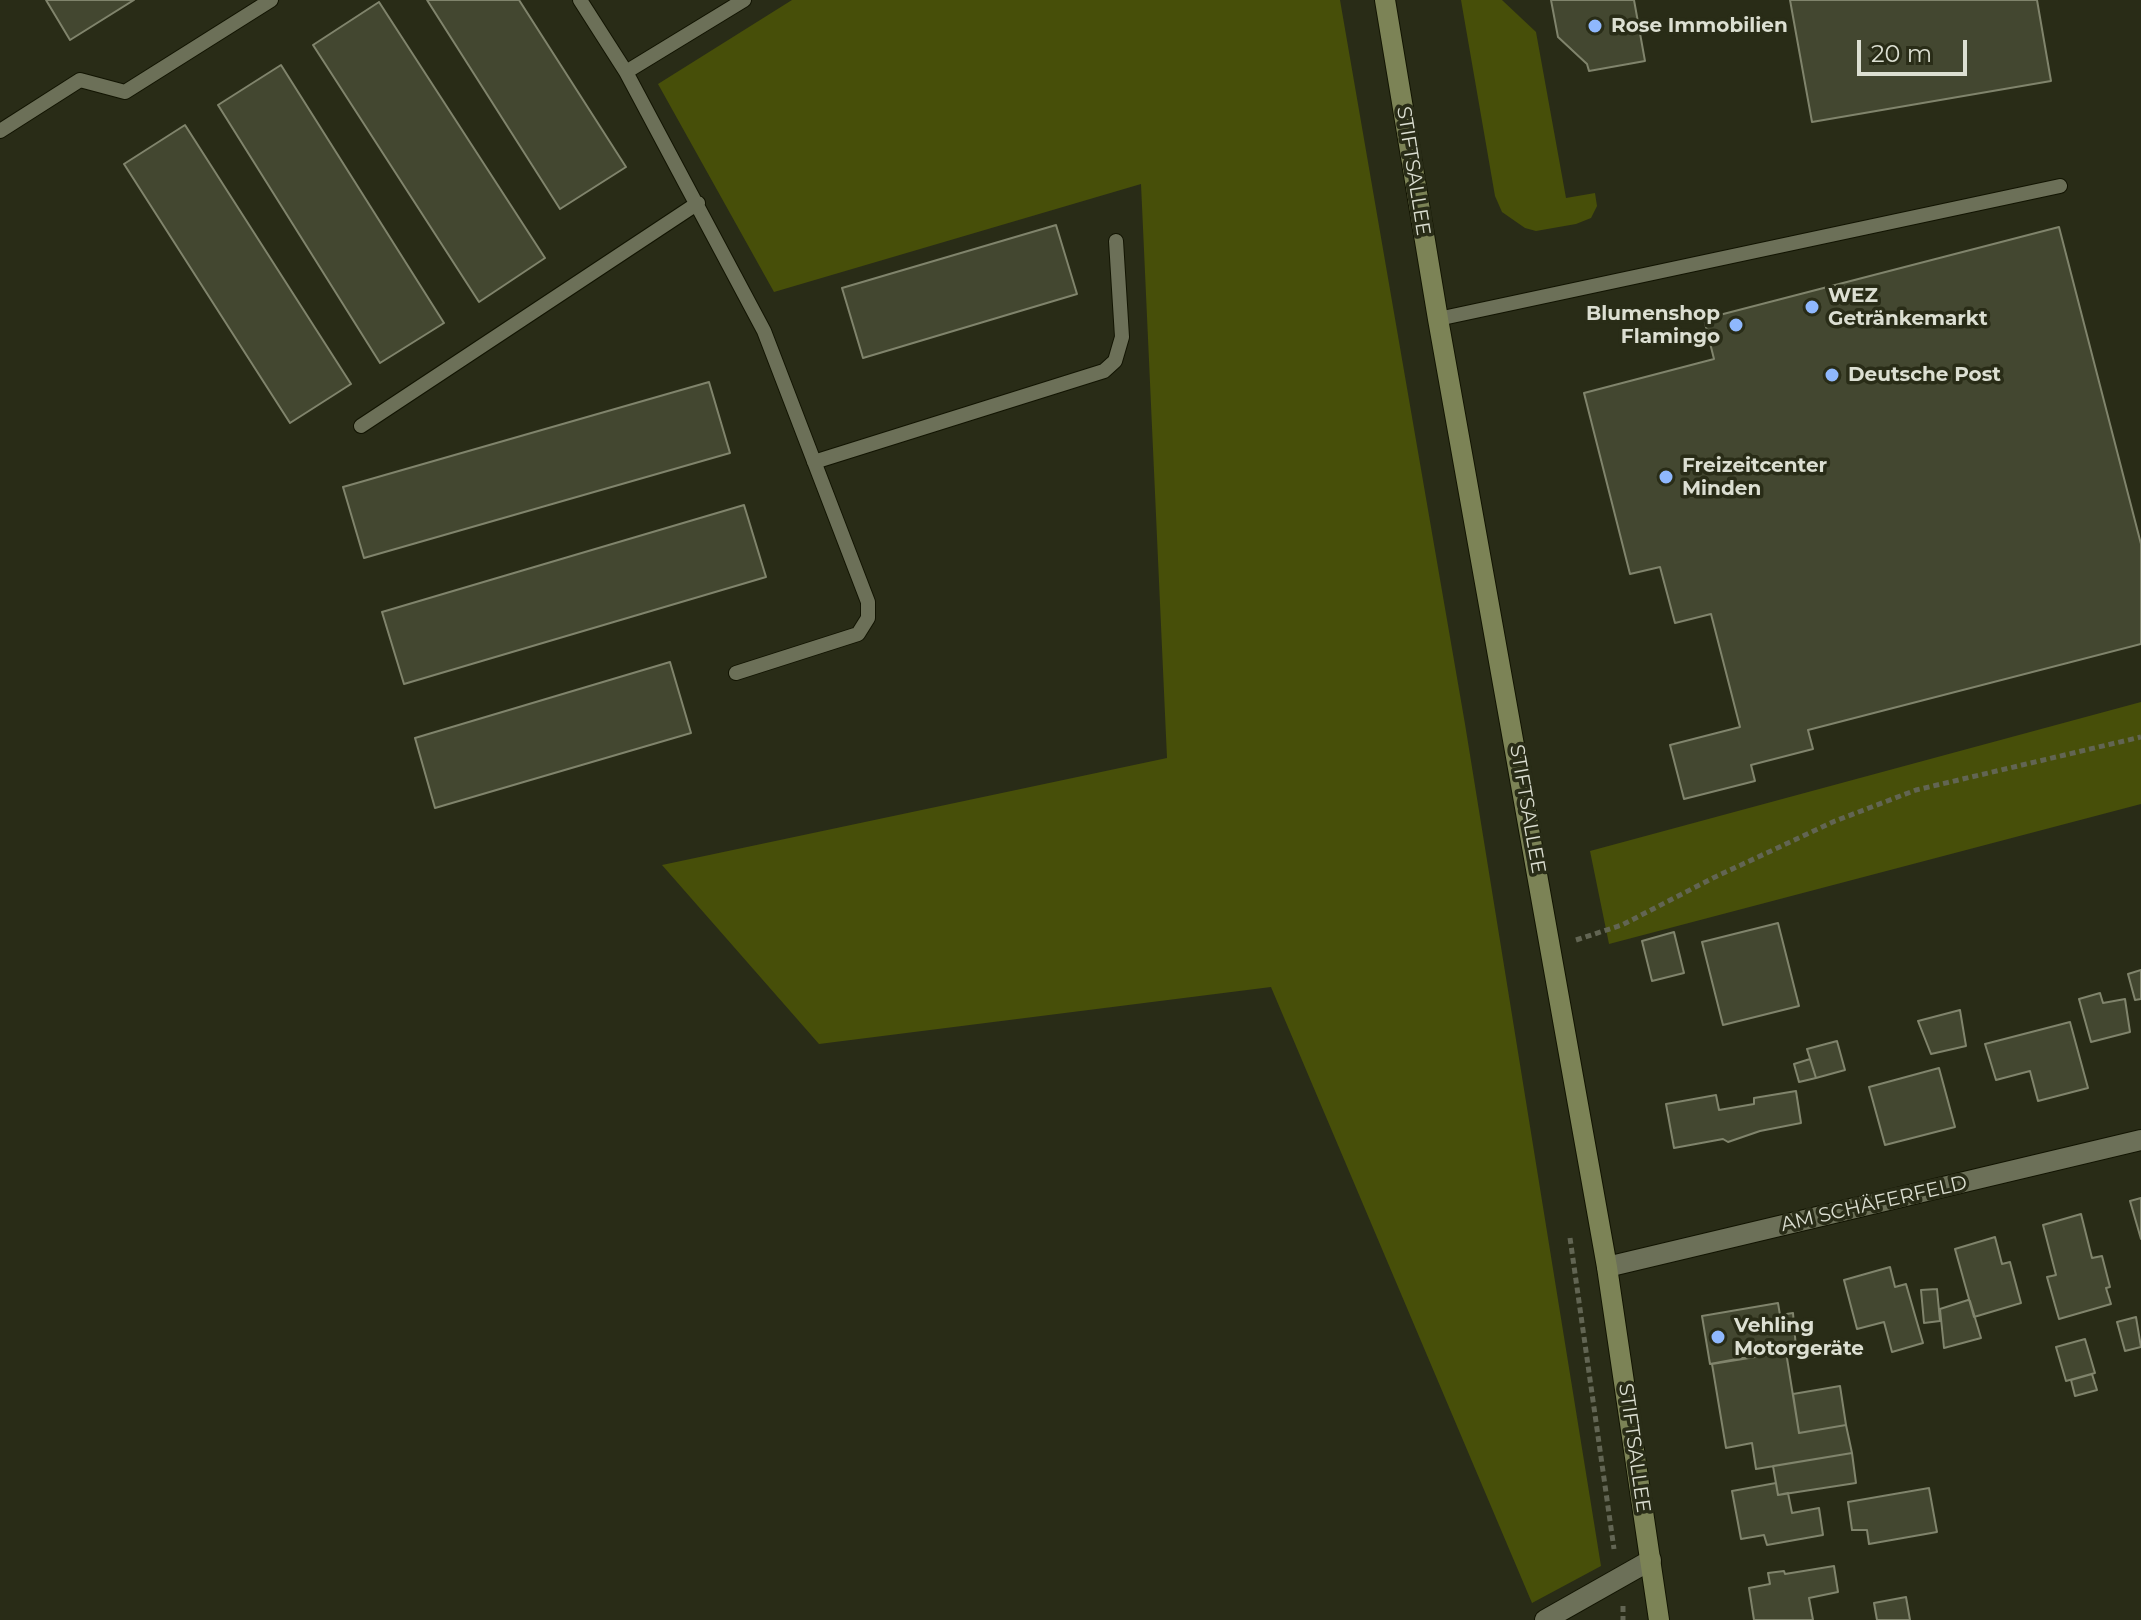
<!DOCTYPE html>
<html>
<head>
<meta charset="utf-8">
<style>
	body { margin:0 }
	#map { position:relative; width:2141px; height:1620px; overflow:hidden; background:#292c17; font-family:Montserrat,sans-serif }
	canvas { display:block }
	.scale { position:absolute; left:1857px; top:40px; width:110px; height:36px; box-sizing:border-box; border:4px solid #dcdfd2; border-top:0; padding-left:10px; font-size:24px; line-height:28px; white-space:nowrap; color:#dcdfd2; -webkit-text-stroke:6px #292c17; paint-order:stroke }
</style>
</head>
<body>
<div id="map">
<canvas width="2141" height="1620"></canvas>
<div class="scale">20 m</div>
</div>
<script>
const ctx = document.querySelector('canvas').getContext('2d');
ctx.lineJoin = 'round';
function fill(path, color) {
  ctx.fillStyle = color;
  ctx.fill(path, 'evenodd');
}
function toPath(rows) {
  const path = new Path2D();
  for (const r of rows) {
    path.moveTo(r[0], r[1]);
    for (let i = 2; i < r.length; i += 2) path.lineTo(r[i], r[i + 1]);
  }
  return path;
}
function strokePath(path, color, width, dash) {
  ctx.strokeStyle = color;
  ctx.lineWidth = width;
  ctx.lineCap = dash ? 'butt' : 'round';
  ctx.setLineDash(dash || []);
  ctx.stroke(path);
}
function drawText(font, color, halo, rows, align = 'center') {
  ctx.font = font + ' Montserrat,sans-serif';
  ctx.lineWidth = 7;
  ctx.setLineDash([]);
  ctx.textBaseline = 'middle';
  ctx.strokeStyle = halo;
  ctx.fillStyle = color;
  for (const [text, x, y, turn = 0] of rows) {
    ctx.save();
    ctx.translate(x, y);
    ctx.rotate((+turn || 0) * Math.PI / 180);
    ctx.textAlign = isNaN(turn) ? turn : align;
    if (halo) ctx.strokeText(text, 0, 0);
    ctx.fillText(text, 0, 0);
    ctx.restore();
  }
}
fill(toPath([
	[792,0,1340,0,1465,724,1601,1566,1532,1603,1271,987,819,1044,662,865,1167,758,1141,184,774,292,658,84],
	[1461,0,1502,0,1536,32,1566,198,1595,193,1597,206,1591,218,1576,224,1536,231,1525,228,1502,212,1495,196],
	[2141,702,2141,804,1609,944,1590,851]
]), '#474f09');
const building = toPath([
	[46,0,134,0,70,40,46,0],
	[427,0,519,0,626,167,560,209,427,0],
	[1551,0,1634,0,1645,61,1589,71,1587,64,1558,37,1551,0],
	[1790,0,2037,0,2051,81,1812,122,1790,0],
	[379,2,545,258,479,302,313,45,379,2],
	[281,65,444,323,380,363,218,105,281,65],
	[185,125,351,384,290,423,124,164,185,125],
	[1056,225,1077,294,863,358,842,288,1056,225],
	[2059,227,2141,544,2141,644,1808,730,1813,749,1751,765,1755,781,1684,799,1670,745,1740,727,1711,614,1675,623,1660,567,1630,574,1584,393,1714,359,1704,319,2059,227],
	[709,382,730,453,364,558,343,487,709,382],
	[744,505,766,577,404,684,382,612,744,505],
	[670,662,691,733,435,808,415,738,670,662],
	[1778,923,1799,1006,1723,1025,1702,942,1778,923],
	[1674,932,1684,973,1652,981,1642,941,1674,932],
	[2141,970,2141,999,2135,1000,2128,974,2141,970],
	[2100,993,2103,1003,2125,999,2130,1032,2091,1042,2079,999,2100,993],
	[1960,1010,1966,1046,1931,1054,1918,1021,1960,1010],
	[2070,1022,2088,1088,2038,1101,2030,1071,1996,1080,1985,1044,2070,1022],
	[1837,1041,1845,1070,1816,1078,1807,1049,1837,1041],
	[1810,1059,1816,1078,1799,1082,1794,1064,1810,1059],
	[1939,1068,1955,1127,1885,1145,1869,1087,1939,1068],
	[1796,1091,1801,1123,1760,1131,1728,1142,1723,1139,1674,1148,1666,1104,1716,1095,1719,1110,1754,1104,1754,1098,1796,1091],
	[2141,1198,2141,1239,2130,1201,2141,1198],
	[2081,1214,2092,1258,2102,1256,2110,1287,2106,1288,2111,1304,2059,1319,2047,1277,2056,1275,2043,1225,2081,1214],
	[1995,1237,2002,1264,2010,1262,2021,1303,1974,1317,1955,1249,1995,1237],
	[1890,1267,1895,1287,1906,1284,1923,1343,1892,1352,1884,1322,1857,1329,1844,1280,1890,1267],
	[1937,1289,1940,1321,1924,1323,1921,1290,1937,1289],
	[1968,1300,1970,1301,1981,1338,1944,1348,1940,1309,1968,1300],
	[1778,1303,1780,1315,1793,1313,1796,1348,1710,1364,1702,1316,1778,1303],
	[2136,1317,2141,1347,2125,1351,2117,1322,2136,1317],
	[2085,1339,2095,1373,2066,1381,2056,1347,2085,1339],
	[1786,1352,1799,1433,1846,1425,1852,1453,1756,1469,1752,1443,1726,1448,1712,1364,1786,1352],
	[2092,1374,2097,1390,2075,1396,2071,1380,2092,1374],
	[1840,1386,1846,1425,1799,1433,1793,1394,1840,1386],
	[1852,1453,1856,1483,1778,1495,1773,1466,1852,1453],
	[1776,1483,1778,1495,1788,1493,1792,1513,1819,1508,1823,1535,1767,1545,1764,1535,1741,1539,1732,1491,1776,1483],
	[1929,1488,1937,1532,1869,1544,1867,1530,1852,1530,1848,1502,1929,1488],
	[1834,1566,1838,1592,1809,1598,1813,1620,1754,1620,1749,1588,1770,1584,1768,1573,1784,1571,1785,1574,1834,1566],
	[1906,1597,1910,1620,1877,1620,1874,1603,1906,1597]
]);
fill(building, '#434730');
strokePath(building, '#80846c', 2);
const lane = toPath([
	[580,0,626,72,764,331,868,602,868,618,858,634,736,673],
	[626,72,744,0],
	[0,131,80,80,125,92,271,0],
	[1438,319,2060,186],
	[361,426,698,203],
	[814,462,1104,371,1115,361,1122,337,1116,241]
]);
const street = toPath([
	[1607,1267,2141,1140],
	[1545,1620,1651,1560]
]);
const secondary = toPath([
	[1385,0,1438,319,1607,1267,1659,1620]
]);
strokePath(lane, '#121402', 16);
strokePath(street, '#121402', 22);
strokePath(secondary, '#121402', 22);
strokePath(toPath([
	[1576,940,1622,925,1713,878,1835,821,1916,790,2141,737],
	[1570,1238,1614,1549],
	[1623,1606,1623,1620]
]), '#626553', 5, [6, 4]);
strokePath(lane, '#6c7058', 14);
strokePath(street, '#6c7058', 20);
strokePath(secondary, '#7c8356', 20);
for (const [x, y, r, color] of [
	[1595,26,8,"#8fb8fd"],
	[1812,307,8,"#8fb8fd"],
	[1736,325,8,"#8fb8fd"],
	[1832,375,8,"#8fb8fd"],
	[1666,477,8,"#8fb8fd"],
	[1718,1337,8,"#8fb8fd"]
]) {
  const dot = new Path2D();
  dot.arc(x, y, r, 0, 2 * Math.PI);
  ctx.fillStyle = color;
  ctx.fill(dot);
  strokePath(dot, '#292c17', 3);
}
drawText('bold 20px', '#dcdfd2', '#292c17', [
	["Rose Immobilien",1611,26],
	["WEZ",1828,296],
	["Getränkemarkt",1828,319],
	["Blumenshop",1720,314,"right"],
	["Flamingo",1720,337,"right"],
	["Deutsche Post",1848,375],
	["Freizeitcenter",1682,466],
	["Minden",1682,489],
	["Vehling",1734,1326],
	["Motorgeräte",1734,1349]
], 'left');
drawText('20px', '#dcdfd2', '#292c17', [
	["STIFTSALLEE",1413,171,81],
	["STIFTSALLEE",1527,809,80],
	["AM SCHÄFERFELD",1874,1204,-13],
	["STIFTSALLEE",1634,1448,82]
]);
</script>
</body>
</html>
